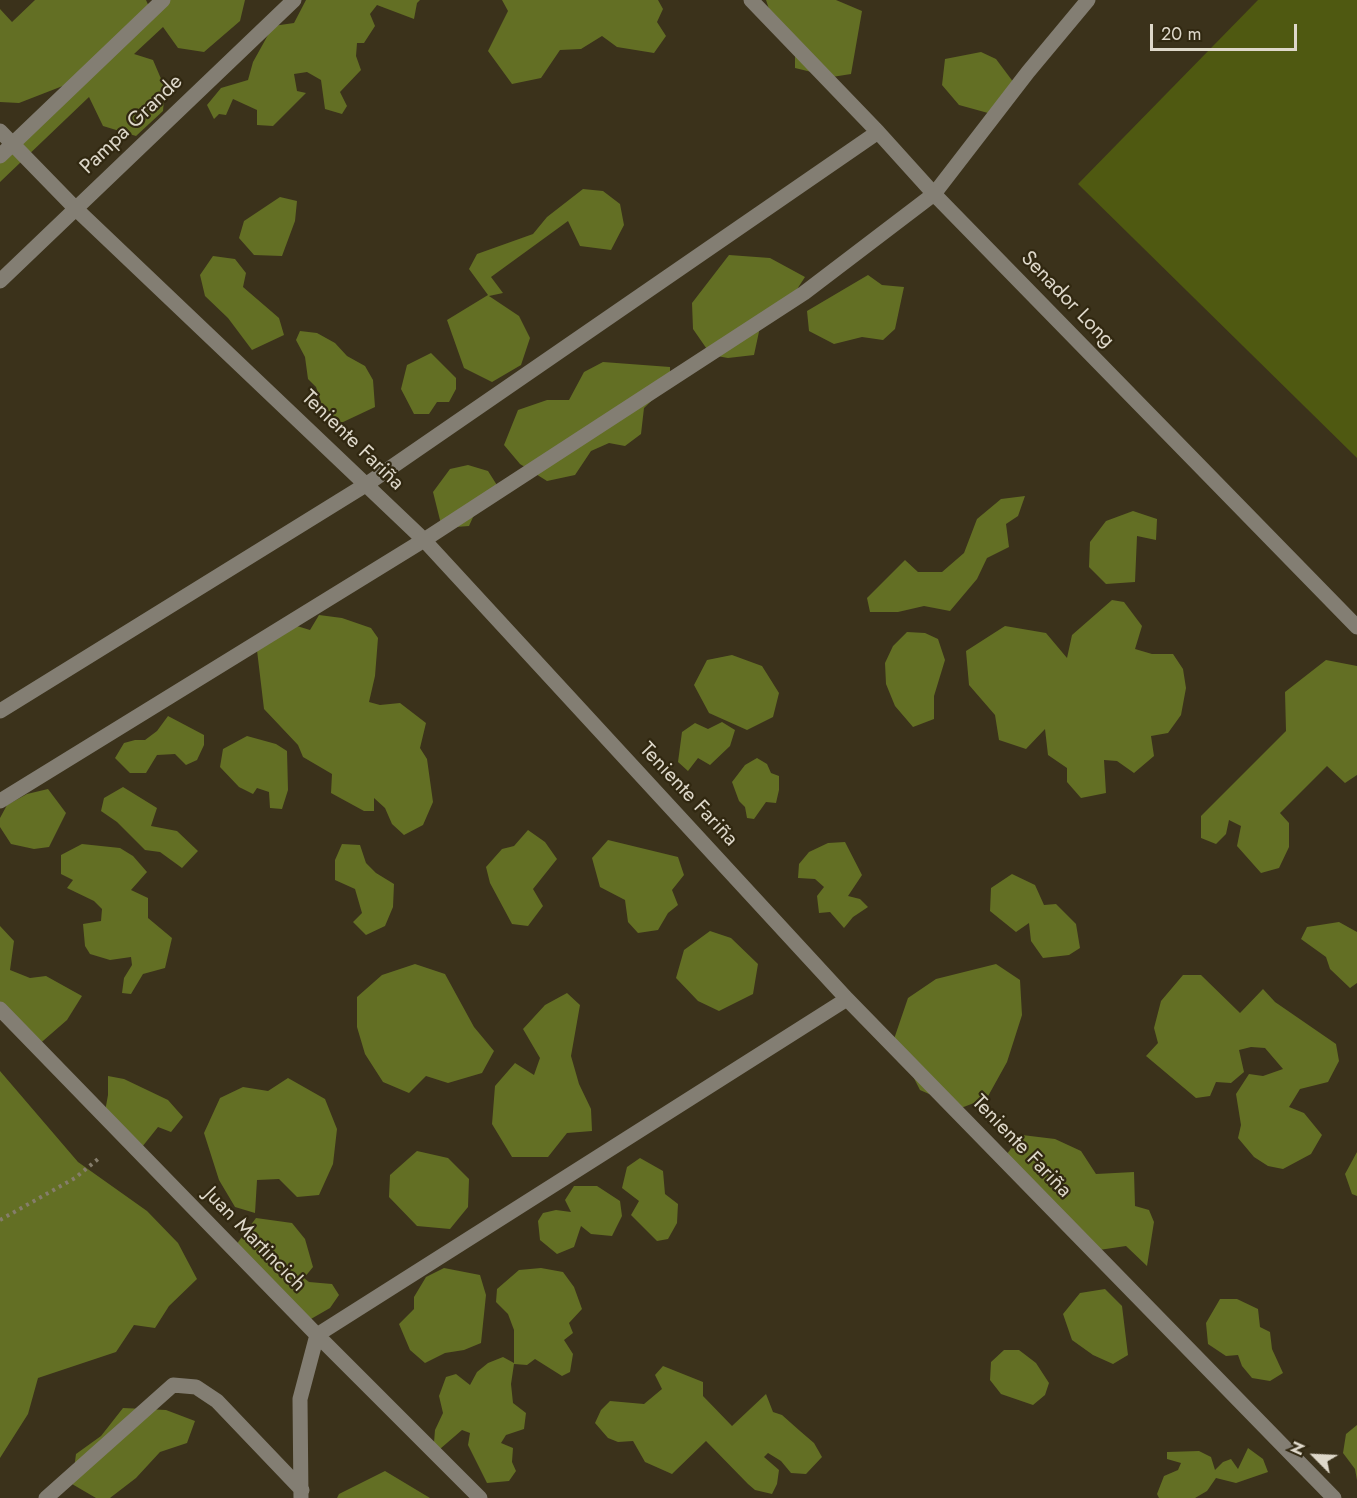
<!DOCTYPE html>
<html>
<head>
<meta charset="utf-8">
<style>
	body { margin:0 }
	#map { position:relative; width:1357px; height:1498px; overflow:hidden; background:#3b321b; font-family:Jost,sans-serif }
	canvas { display:block }
	.north { position:absolute; left:1285px; top:1426px; width:60px; height:60px; -webkit-text-stroke:4px #312811; paint-order:stroke; rotate:294deg; font-size:16px; font-weight:700; line-height:24px; text-align:center; color:#ded8ca }
	.north::after { content:''; display:block; margin:auto; width:21px; height:27px; background:#ded8ca; clip-path:polygon(50% 0,100% 100%,50% 72%,0 100%) }
	.scale { position:absolute; left:1150px; top:24px; width:147px; height:27px; box-sizing:border-box; border:3px solid #ded8ca; border-top:0; padding-left:8px; font-size:18px; line-height:21px; white-space:nowrap; color:#ded8ca; -webkit-text-stroke:4px #312811; paint-order:stroke }
</style>
</head>
<body>
<div id="map">
<canvas width="1357" height="1498"></canvas>
<div class="north">N</div>
<div class="scale">20 m</div>
</div>
<script>
const ctx = document.querySelector('canvas').getContext('2d');
ctx.lineJoin = 'round';
function fill(path, color) {
  ctx.fillStyle = color;
  ctx.fill(path, 'evenodd');
}
function toPath(rows) {
  const path = new Path2D();
  for (const r of rows) {
    path.moveTo(r[0], r[1]);
    for (let i = 2; i < r.length; i += 2) path.lineTo(r[i], r[i + 1]);
  }
  return path;
}
function strokePath(path, color, width, dash) {
  ctx.strokeStyle = color;
  ctx.lineWidth = width;
  ctx.lineCap = dash ? 'butt' : 'round';
  ctx.setLineDash(dash || []);
  ctx.stroke(path);
}
function drawText(font, color, halo, rows, align = 'center') {
  ctx.font = font + ' Jost,sans-serif';
  ctx.lineWidth = 4.5;
  ctx.setLineDash([]);
  ctx.textBaseline = 'middle';
  ctx.strokeStyle = halo;
  ctx.fillStyle = color;
  for (const [text, x, y, turn = 0] of rows) {
    ctx.save();
    ctx.translate(x, y);
    ctx.rotate((+turn || 0) * Math.PI / 180);
    ctx.textAlign = isNaN(turn) ? turn : align;
    if (halo) ctx.strokeText(text, 0, 0);
    ctx.fillText(text, 0, 0);
    ctx.restore();
  }
}
fill(toPath([
	[1258,0,1357,0,1357,458,1078,184]
]), '#4f5911');
fill(toPath([
	[35,0,146,0,150,9,73,82,19,103,0,102,0,9,12,22],
	[161,0,245,0,240,21,204,52,178,48,163,27,134,54,153,60,165,88,163,111,136,136,103,126,89,97,0,182,0,157],
	[306,0,420,0,417,3,414,19,377,5,370,14,375,26,364,43,357,43,356,56,361,70,340,92,347,106,342,114,325,109,321,80,307,72,294,74,297,91,306,93,273,126,257,125,257,110,233,99,226,115,219,114,214,119,207,105,221,88,248,80,253,62,273,26,294,23],
	[502,0,658,0,663,9,657,22,666,36,654,53,617,47,602,36,581,49,560,50,541,78,512,84,488,51,508,11],
	[766,0,836,0,862,11,851,74,832,77,795,68,795,39,770,12],
	[981,52,996,59,1014,83,988,113,959,105,942,85,945,59],
	[583,189,603,191,620,204,624,225,611,250,580,246,568,221,491,277,503,293,489,296,519,316,530,338,521,365,492,382,464,368,447,320,488,295,469,269,477,254,533,234,547,217],
	[280,197,297,201,295,221,282,256,254,255,239,238,244,221],
	[729,255,770,258,805,277,786,306,760,327,754,355,728,358,711,355,693,329,692,303],
	[213,256,235,259,246,273,243,287,279,318,284,335,252,350,228,318,205,296,200,275],
	[868,275,882,285,904,287,895,329,883,340,862,337,834,344,809,331,807,311],
	[300,331,317,333,335,343,347,356,365,366,373,380,375,407,341,423,322,405,316,387,308,379,305,357,296,340],
	[431,353,456,378,456,389,449,402,437,402,429,414,414,414,401,389,407,365],
	[603,362,670,367,670,383,644,408,641,434,625,446,609,443,591,451,575,475,547,481,520,464,504,445,518,410,547,400,569,400,584,372],
	[468,465,488,471,502,493,478,506,469,526,442,528,433,492,450,469],
	[1025,496,1018,516,1006,524,1009,547,987,558,977,579,950,611,924,606,898,612,870,612,867,598,905,560,918,572,942,572,964,553,977,519,1001,499],
	[1133,511,1157,519,1156,540,1137,536,1135,582,1106,584,1089,567,1090,542,1106,521],
	[1112,600,1124,602,1142,626,1135,649,1152,654,1173,654,1183,669,1186,688,1181,715,1168,733,1151,736,1154,756,1134,773,1117,761,1104,760,1106,793,1081,798,1067,782,1067,768,1048,755,1045,729,1026,749,999,740,995,715,969,685,966,651,1005,626,1046,633,1067,658,1072,635],
	[319,615,342,618,371,628,378,638,375,676,369,702,380,705,400,703,426,723,420,748,427,759,433,802,423,825,404,835,392,824,385,808,374,798,374,811,364,811,331,793,332,774,303,757,298,745,264,709,256,642,287,623,310,630],
	[907,632,925,633,938,639,945,660,934,696,934,719,913,727,895,706,886,684,885,663,893,646],
	[732,655,762,666,779,693,773,717,747,730,709,713,694,685,707,660],
	[1326,660,1357,666,1357,775,1345,783,1327,766,1280,813,1289,823,1289,847,1279,868,1261,873,1237,846,1241,826,1229,820,1226,834,1216,844,1201,838,1201,816,1286,731,1285,692],
	[168,716,204,735,204,745,197,760,186,765,175,754,157,755,146,773,130,773,115,758,124,743,135,740,145,740,157,731],
	[722,722,735,730,730,746,710,765,698,758,688,771,678,762,682,732,695,723,708,729],
	[247,736,276,744,287,751,288,790,282,809,270,808,269,792,257,788,253,794,239,787,220,767,223,749],
	[757,758,767,764,771,773,779,776,779,790,776,803,766,802,754,819,747,818,745,807,739,801,732,782,745,765],
	[123,787,157,808,151,826,177,831,198,851,182,868,160,852,145,850,117,822,101,811,104,798],
	[48,789,66,813,49,847,34,849,11,844,0,827,0,818,7,805,27,794],
	[528,830,545,842,557,859,533,889,543,906,528,926,512,924,490,883,486,867,502,849,514,846],
	[608,840,678,857,684,875,672,890,678,905,668,913,658,930,638,933,628,922,625,900,600,887,592,858],
	[845,842,862,875,848,896,860,899,868,907,853,917,844,928,830,912,819,913,817,896,824,887,815,879,798,878,799,864,809,852,828,843],
	[82,844,120,848,133,856,147,872,131,890,148,898,148,918,172,938,165,968,143,974,131,994,122,993,124,978,132,965,131,957,110,960,90,954,85,946,83,924,101,921,102,909,94,901,67,888,73,880,61,874,61,855],
	[342,844,360,845,366,863,376,873,394,884,393,907,385,926,366,935,353,922,362,913,355,889,335,880,335,860],
	[1012,874,1035,885,1044,905,1056,904,1076,924,1080,948,1069,955,1043,958,1031,941,1029,923,1016,932,990,911,991,888],
	[1339,922,1357,932,1357,983,1350,988,1330,969,1326,957,1301,939,1307,927],
	[0,926,14,941,10,970,30,978,46,976,82,996,67,1020,36,1047,0,1010],
	[710,931,731,938,758,964,753,994,719,1011,698,1001,676,978,684,950],
	[415,964,445,974,474,1027,494,1051,482,1073,448,1083,426,1076,409,1093,383,1082,365,1054,357,1027,357,997,382,975],
	[996,964,1020,980,1022,1015,1007,1062,987,1098,961,1108,920,1090,894,1039,908,998,936,979],
	[1183,975,1201,975,1240,1013,1263,989,1275,1002,1336,1044,1339,1061,1328,1082,1300,1089,1289,1107,1304,1113,1322,1135,1311,1154,1283,1169,1268,1166,1254,1157,1238,1138,1241,1125,1236,1094,1249,1074,1263,1076,1283,1069,1265,1048,1251,1047,1239,1050,1244,1072,1231,1083,1216,1082,1210,1096,1196,1098,1146,1056,1158,1043,1154,1028,1161,1001],
	[567,993,580,1005,571,1056,579,1084,591,1109,592,1131,567,1133,548,1157,512,1157,492,1124,495,1086,515,1063,534,1075,540,1058,523,1029,545,1005],
	[0,1071,78,1162,147,1211,178,1243,197,1279,169,1306,155,1328,134,1325,116,1352,38,1378,28,1414,0,1458],
	[108,1076,124,1079,168,1100,183,1117,171,1132,158,1127,138,1152,104,1117,108,1095],
	[288,1078,325,1099,337,1129,333,1164,319,1195,297,1197,279,1179,257,1180,255,1213,235,1207,219,1180,204,1133,220,1098,243,1087,268,1091],
	[1022,1135,1055,1139,1081,1151,1096,1174,1134,1172,1135,1206,1149,1210,1154,1222,1147,1266,1126,1246,1099,1250,1006,1155],
	[417,1151,448,1158,469,1179,468,1207,450,1229,417,1226,389,1197,390,1175],
	[1357,1152,1357,1196,1352,1194,1345,1174],
	[640,1158,663,1171,665,1194,678,1204,677,1223,668,1239,657,1241,631,1215,639,1201,622,1188,627,1167],
	[574,1186,597,1186,620,1201,622,1216,612,1236,591,1234,581,1226,574,1247,557,1254,540,1240,538,1221,543,1213,556,1210,571,1212,565,1200],
	[256,1218,292,1223,305,1239,313,1267,304,1278,309,1282,332,1284,339,1295,330,1308,304,1323,233,1249],
	[444,1268,480,1275,486,1295,481,1343,464,1350,445,1353,425,1363,410,1350,399,1324,414,1309,414,1297,426,1277],
	[541,1268,563,1272,574,1287,582,1309,569,1323,573,1333,564,1340,573,1354,570,1372,562,1376,535,1359,527,1365,514,1364,511,1384,513,1403,526,1413,524,1429,506,1435,501,1443,513,1448,512,1462,516,1471,509,1481,487,1483,468,1445,470,1433,462,1430,433,1455,435,1430,443,1413,439,1396,446,1377,456,1374,470,1385,477,1372,488,1363,503,1357,514,1363,514,1330,508,1314,496,1302,497,1289,519,1270],
	[1105,1289,1122,1306,1128,1355,1113,1364,1093,1355,1072,1340,1063,1314,1080,1293],
	[1220,1299,1237,1299,1258,1309,1260,1327,1270,1332,1272,1349,1283,1373,1270,1381,1252,1378,1242,1366,1238,1355,1226,1356,1208,1344,1206,1323],
	[1004,1350,1019,1350,1036,1363,1049,1383,1045,1395,1033,1405,1001,1394,990,1380,991,1362],
	[663,1366,703,1382,703,1396,732,1426,766,1394,773,1412,782,1415,800,1431,814,1443,822,1457,806,1474,791,1473,781,1461,768,1453,764,1457,779,1470,777,1484,772,1494,755,1490,748,1484,706,1441,672,1474,645,1462,633,1441,618,1442,608,1438,595,1423,601,1410,610,1401,644,1404,662,1389,655,1375],
	[123,1408,166,1410,195,1421,187,1443,160,1452,136,1478,110,1498,96,1498,72,1484,76,1454,101,1436],
	[1357,1425,1357,1480,1355,1469,1343,1453,1346,1434],
	[1248,1448,1263,1459,1268,1472,1236,1483,1216,1478,1207,1491,1195,1498,1159,1498,1157,1494,1164,1476,1178,1470,1181,1463,1167,1459,1167,1452,1199,1451,1211,1457,1215,1470,1223,1462,1231,1459,1238,1469],
	[385,1471,430,1498,337,1498,339,1494]
]), '#636f24');
strokePath(toPath([
	[0,1220,75,1178,98,1159]
]), '#857d6b', 4, [3, 4.5]);
strokePath(toPath([
	[751,0,878,132,934,194,1357,627],
	[0,131,75,208,424,540,847,999,1334,1498],
	[0,156,163,0],
	[0,281,294,0],
	[0,711,367,484,878,132],
	[0,801,424,540,804,293,934,194,1028,72,1088,0],
	[0,1009,317,1335,480,1498],
	[46,1498,173,1385,196,1387,217,1401,302,1490],
	[301,1498,300,1399,317,1335,847,999]
]), '#837e73', 15);
drawText('21px', '#ded8ca', '#312811', [
	["Pampa Grande",132,125,-44],
	["Senador Long",1067,300,46],
	["Teniente Fariña",352,441,44],
	["Teniente Fariña",688,795,47],
	["Teniente Fariña",1021,1147,46],
	["Juan Martincich",254,1240,46]
]);
</script>
</body>
</html>
